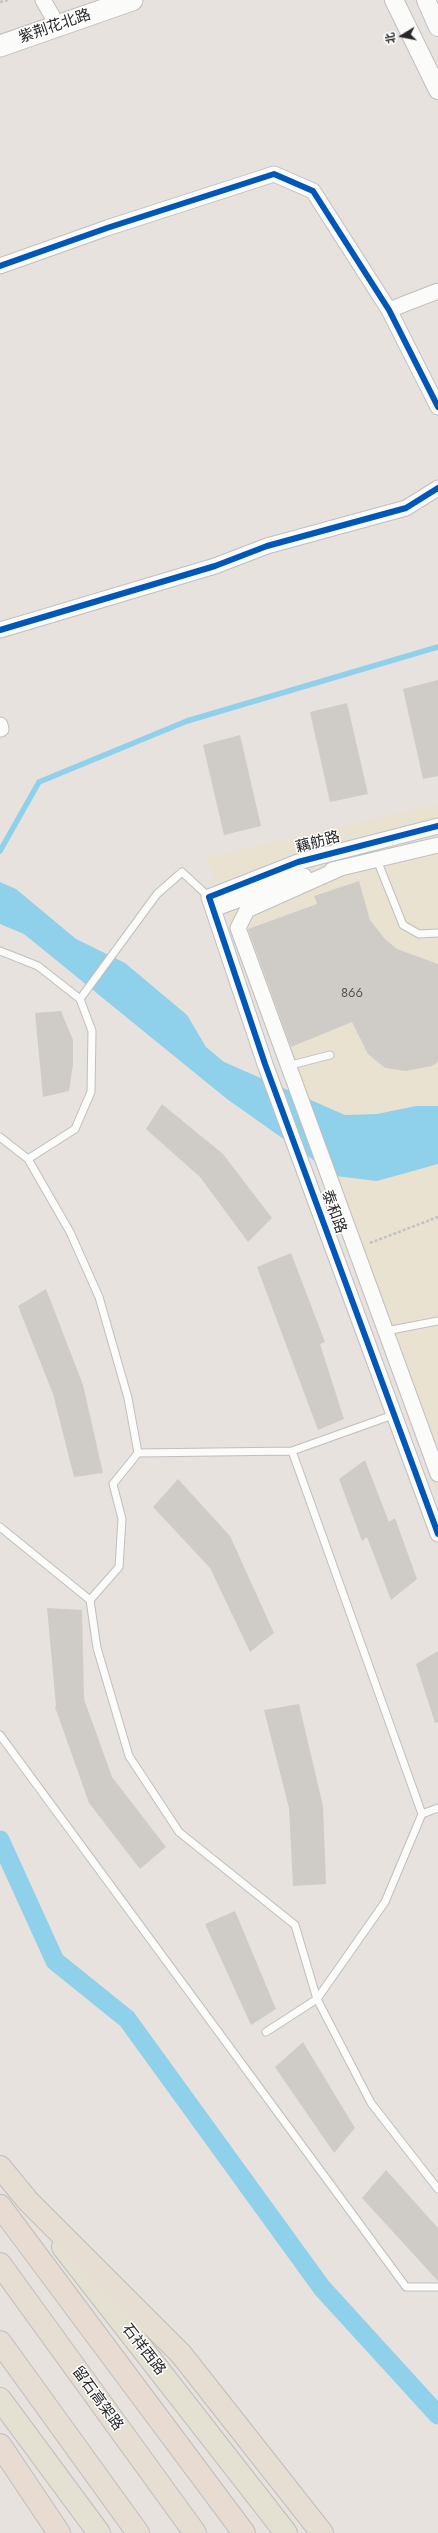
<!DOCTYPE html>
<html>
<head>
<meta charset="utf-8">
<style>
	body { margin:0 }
	#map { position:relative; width:438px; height:2533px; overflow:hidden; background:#e7e2dd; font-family:Jost,"Noto Sans SC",sans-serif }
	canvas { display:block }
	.north { position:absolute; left:382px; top:16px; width:40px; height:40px; -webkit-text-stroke:3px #fff; paint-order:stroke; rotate:260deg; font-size:11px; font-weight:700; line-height:16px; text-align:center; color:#282828 }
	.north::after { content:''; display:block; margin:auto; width:14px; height:18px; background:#282828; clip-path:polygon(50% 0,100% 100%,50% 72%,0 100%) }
</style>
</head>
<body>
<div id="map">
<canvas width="438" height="2533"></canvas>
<div class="north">北</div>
</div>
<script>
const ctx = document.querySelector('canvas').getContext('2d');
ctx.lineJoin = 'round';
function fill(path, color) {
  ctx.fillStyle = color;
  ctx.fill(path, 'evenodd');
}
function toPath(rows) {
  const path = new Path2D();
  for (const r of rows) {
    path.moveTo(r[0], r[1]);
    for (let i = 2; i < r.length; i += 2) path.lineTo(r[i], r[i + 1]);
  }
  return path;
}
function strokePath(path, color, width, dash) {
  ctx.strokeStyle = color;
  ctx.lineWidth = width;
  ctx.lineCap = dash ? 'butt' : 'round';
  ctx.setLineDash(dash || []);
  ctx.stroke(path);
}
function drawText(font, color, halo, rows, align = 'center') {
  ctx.font = font + ' Jost,"Noto Sans SC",sans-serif';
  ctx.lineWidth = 3;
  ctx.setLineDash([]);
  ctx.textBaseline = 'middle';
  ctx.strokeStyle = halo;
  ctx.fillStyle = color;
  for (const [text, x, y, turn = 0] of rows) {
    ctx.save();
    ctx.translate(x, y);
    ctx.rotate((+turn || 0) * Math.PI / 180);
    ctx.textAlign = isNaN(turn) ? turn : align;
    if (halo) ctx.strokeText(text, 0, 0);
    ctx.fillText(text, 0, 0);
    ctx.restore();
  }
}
fill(toPath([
	[438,804,438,1496,206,857]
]), '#eae2d1');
fill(toPath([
	[0,882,16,889,76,939,125,963,187,1015,206,1047,224,1062,345,1115,377,1114,416,1106,438,1106,438,1164,377,1181,336,1176,227,1099,24,934,0,924]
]), '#8fd0ea');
strokePath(toPath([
	[0,851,39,782,187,721,438,647]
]), '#8fd0ea', 5.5);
strokePath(toPath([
	[0,1840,55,1961,127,2019,322,2288,438,2415]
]), '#8fd0ea', 19);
fill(toPath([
	[438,680,438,776,423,779,403,689],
	[347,703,368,794,330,802,310,712],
	[240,735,261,826,224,835,203,745],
	[359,881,370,920,385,939,397,949,438,964,438,1062,432,1066,406,1071,385,1068,368,1054,352,1022,291,1047,248,929,317,904,314,896],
	[61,1011,73,1040,73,1064,69,1091,43,1097,35,1013],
	[162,1104,223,1154,272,1218,248,1242,200,1177,146,1129],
	[291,1253,325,1342,320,1344,344,1419,318,1430,257,1267],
	[46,1289,83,1385,103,1473,74,1477,53,1394,18,1306],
	[365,1460,389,1522,395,1518,417,1579,391,1600,367,1537,362,1541,339,1479],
	[178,1479,230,1536,274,1633,250,1652,210,1568,153,1507],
	[47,1608,82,1610,84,1699,112,1777,166,1847,140,1869,89,1803,55,1707,56,1706],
	[438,1651,438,1722,435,1723,416,1664],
	[299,1704,323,1806,326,1884,293,1886,289,1808,264,1710],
	[235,1911,276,2009,251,2025,205,1924],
	[303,2042,355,2128,334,2153,275,2067],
	[386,2170,438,2228,438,2281,362,2198]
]), '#cfccc8');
const service = toPath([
	[377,860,403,925,419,934,438,933],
	[0,951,38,966,80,999,157,894,182,872,209,897],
	[287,1066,330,1055],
	[0,1137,28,1159,70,1232,99,1297,128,1398,138,1453,292,1451,393,1415],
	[28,1159,75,1129,91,1092,92,1031,80,999],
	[386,1331,438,1321],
	[0,1527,90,1600,97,1648,129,1756,179,1832,295,1925,317,1999,371,2103,438,2189],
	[90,1600,119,1567,122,1519,113,1484,138,1453],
	[0,1735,406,2287,438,2287],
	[422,1814,438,1808],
	[266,2032,317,1999,385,1902,422,1814,292,1451]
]);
const minor = toPath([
	[43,0,58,26],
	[0,266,107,228,274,174,313,191,389,310,438,407],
	[389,310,438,291],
	[0,630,215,566,267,546,406,508,438,488],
	[0,725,1,729],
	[438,826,298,862,209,897,265,1064,438,1534],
	[341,868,247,910,238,928,438,1474],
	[332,870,438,845],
	[213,909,304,876]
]);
const tertiary = toPath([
	[394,0,438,90],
	[426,0,438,27]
]);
const secondary = toPath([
	[0,46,132,0]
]);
const primary = toPath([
	[63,2247,286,2533],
	[0,2399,99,2533]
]);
const trunk = toPath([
	[0,2167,28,2201,181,2354,322,2533],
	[0,2264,195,2533],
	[0,2342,138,2533]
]);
const motorway = toPath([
	[0,2206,244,2533],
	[0,2445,59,2533]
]);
strokePath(service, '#c0bebf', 9);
strokePath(minor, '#c0bebf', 17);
strokePath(tertiary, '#c0bebf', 20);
strokePath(secondary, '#c0bebf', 23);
strokePath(primary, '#bfbdbc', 24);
strokePath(trunk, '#bfbdbc', 24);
strokePath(motorway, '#bfbdbc', 24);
strokePath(toPath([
	[0,2,8,0],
	[370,1243,438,1217]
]), '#c3c2c2', 2.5, [3, 2]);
strokePath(service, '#fbfbfa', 7);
strokePath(minor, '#fbfbfa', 15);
strokePath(tertiary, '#fbfbfa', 18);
strokePath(secondary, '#fbfbfa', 21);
strokePath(primary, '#e5e1d2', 22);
strokePath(trunk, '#e6ded2', 22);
strokePath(motorway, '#e8dcd2', 22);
strokePath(toPath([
	[0,266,107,228,274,174,313,191,389,310,438,407],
	[0,630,215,566,267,546,406,508,438,488],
	[438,826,298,862,209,897,265,1064,438,1534]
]), '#0057b8', 6);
drawText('13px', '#525251', null, [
	["866",352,994]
]);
drawText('15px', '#282828', '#fff', [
	["紫荆花北路",55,27,-19],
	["藕舫路",318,843,-15],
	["泰和路",333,1212,70],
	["石祥西路",143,2350,52],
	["留石高架路",97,2399,54]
]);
</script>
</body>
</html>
